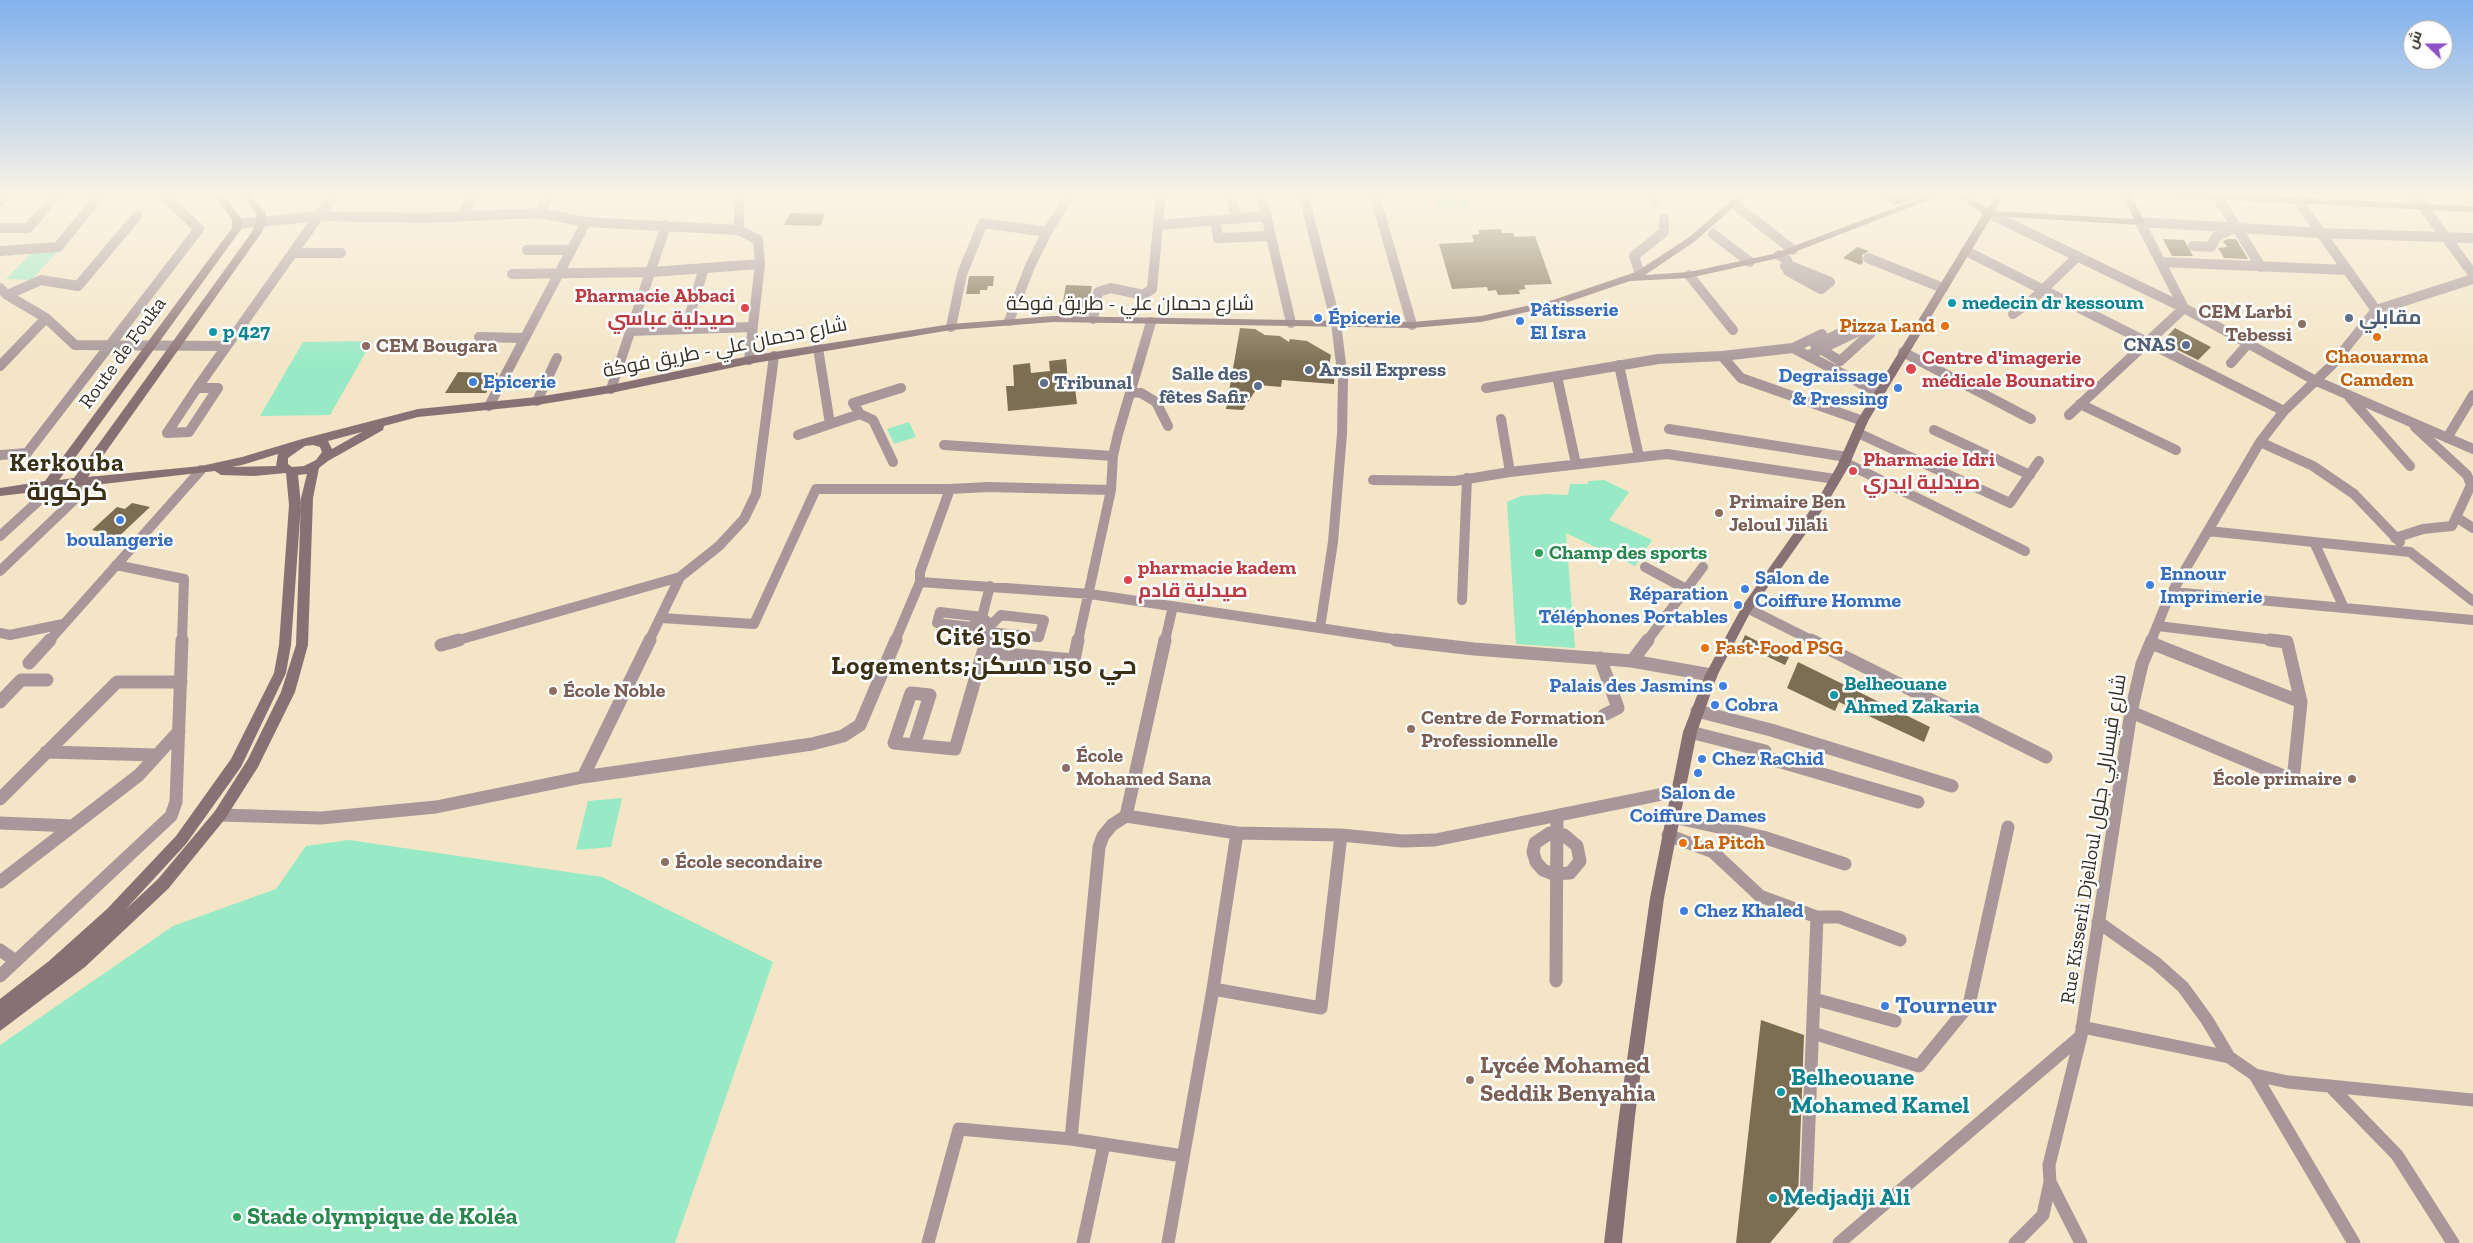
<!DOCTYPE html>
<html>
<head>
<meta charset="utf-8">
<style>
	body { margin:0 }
	#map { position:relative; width:2473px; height:1243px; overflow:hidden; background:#f3e5c6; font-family:"Zilla Slab",Cairo,serif }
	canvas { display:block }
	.north { position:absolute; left:2403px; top:20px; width:50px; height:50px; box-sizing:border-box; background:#fff; border:1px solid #afada8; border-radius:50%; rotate:292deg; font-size:14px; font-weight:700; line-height:20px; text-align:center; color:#363125 }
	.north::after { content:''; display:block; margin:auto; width:18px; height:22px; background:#8d50c6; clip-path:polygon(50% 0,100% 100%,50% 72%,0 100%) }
</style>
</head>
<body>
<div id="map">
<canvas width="2473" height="1243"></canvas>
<div class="north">ش</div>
</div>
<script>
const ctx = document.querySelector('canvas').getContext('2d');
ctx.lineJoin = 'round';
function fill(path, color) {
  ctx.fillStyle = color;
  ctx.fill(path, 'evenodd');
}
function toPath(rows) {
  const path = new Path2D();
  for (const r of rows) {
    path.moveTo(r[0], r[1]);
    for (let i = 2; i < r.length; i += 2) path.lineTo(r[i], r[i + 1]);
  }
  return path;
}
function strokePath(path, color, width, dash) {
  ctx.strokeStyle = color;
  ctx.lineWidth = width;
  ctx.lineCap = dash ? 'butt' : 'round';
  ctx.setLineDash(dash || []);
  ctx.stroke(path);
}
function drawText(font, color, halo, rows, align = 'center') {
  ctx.font = font + ' "Zilla Slab",Cairo,serif';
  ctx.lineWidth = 5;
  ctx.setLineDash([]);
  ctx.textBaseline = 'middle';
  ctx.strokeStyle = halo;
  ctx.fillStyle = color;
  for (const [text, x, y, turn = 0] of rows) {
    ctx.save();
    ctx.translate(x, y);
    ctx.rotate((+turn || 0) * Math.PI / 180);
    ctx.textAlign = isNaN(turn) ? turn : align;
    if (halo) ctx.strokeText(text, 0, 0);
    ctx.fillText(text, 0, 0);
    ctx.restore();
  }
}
fill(toPath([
	[1435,193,1466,193,1470,208,1438,208],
	[34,250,58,251,31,280,6,279],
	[372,341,330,415,260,416,303,342],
	[909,422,916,437,894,444,887,429],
	[1604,480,1629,492,1609,520,1652,540,1635,566,1566,533,1575,648,1516,644,1507,502,1521,496,1547,494,1568,495,1570,484,1587,484,1589,481],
	[622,798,611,847,576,850,588,801],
	[349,840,602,877,773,962,675,1243,0,1243,0,1045,173,926,276,889,306,846]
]), '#97eac5');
fill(toPath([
	[1878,193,1927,193,1927,194,1895,205],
	[790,213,825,214,820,226,784,225],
	[1501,229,1502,233,1513,233,1515,237,1535,236,1552,284,1524,285,1526,289,1519,290,1520,294,1498,295,1496,290,1488,291,1487,287,1452,289,1439,244,1474,242,1472,235,1479,234,1478,230],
	[2163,239,2184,240,2193,256,2172,256],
	[2228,239,2236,239,2248,259,2224,258,2218,248,2227,247,2223,241],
	[1857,247,1869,251,1862,255,1863,262,1861,265,1843,258],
	[969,276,994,276,993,286,988,286,987,290,980,290,980,294,966,294],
	[1066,285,1092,286,1088,307,1062,307],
	[1240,328,1255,329,1265,335,1280,336,1289,342,1290,339,1307,341,1331,355,1329,366,1335,368,1335,371,1334,384,1282,380,1281,387,1259,385,1243,410,1226,409],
	[2175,328,2211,347,2198,360,2162,342],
	[1066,359,1068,381,1074,380,1077,404,1008,411,1006,386,1014,386,1013,365,1030,363,1031,373,1050,371,1049,361],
	[458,372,498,373,486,393,445,393],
	[132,503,150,507,113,542,100,538,105,533,92,530,117,507,125,509],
	[1745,635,1789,657,1785,665,1741,644],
	[1798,662,1930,727,1924,742,1839,702,1835,711,1787,688],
	[1761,1020,1804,1035,1798,1198,1802,1205,1770,1243,1736,1243]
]), '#7b6e52');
strokePath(toPath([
	[739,193,739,230],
	[1230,193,1236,218],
	[1261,193,1291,323],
	[1303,193,1336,323,1343,380,1342,434,1333,542,1320,628],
	[1374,193,1412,325],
	[1655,193,1655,202],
	[2413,193,2473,274],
	[2217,196,2261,267],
	[2298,201,2376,310],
	[0,202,9,193],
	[1734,204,1793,250],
	[540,213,586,222,739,230,758,240,760,264,749,360],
	[1988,213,2184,308,2314,380,2473,449],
	[461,217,475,193],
	[2140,222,2321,233,2473,238],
	[237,224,320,216,426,218,540,213,550,193],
	[1159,225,1267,216],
	[1216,226,1218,238,1271,236],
	[0,228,28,228,59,193],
	[1713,234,1750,262],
	[2193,246,2211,247,2216,237,2232,229],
	[527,250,569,250],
	[0,251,58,247,102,193],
	[1966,251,2284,411],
	[293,253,341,253],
	[1779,255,1787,260,1788,265],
	[1868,258,1943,288],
	[2161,262,2347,270],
	[1788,265,1830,282,1821,289,1788,271,1790,269,1785,266,1788,265],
	[512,274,652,272,760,264],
	[1640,274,1634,256,1664,232,1664,219],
	[1689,275,1733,330],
	[0,288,7,295,46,318,75,345,227,346],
	[7,295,41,280,78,286,137,216],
	[2013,314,2031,301,2078,256],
	[1093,319,1098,292,1111,288,1143,295,1152,289,1161,193],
	[1009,321,1030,266,1047,232,1071,193],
	[686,327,704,268],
	[951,327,962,274,983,223,1047,232],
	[631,331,752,327],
	[479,337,524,338],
	[818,348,830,424,860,414,853,403,901,388],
	[1793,348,1822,334],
	[1821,349,1840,361,1871,333,1861,330],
	[1821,349,1815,345,1855,326,1861,330],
	[1821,349,1861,330],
	[1903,352,2031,419],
	[1722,356,1741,378,1863,421],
	[1808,356,1821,349],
	[2231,363,2247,345],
	[1619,365,1639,457],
	[0,366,46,318],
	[1557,376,1576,464],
	[197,388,218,388,189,432,167,433,197,388],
	[197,388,335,193],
	[1486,388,1658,359,1722,356,1793,348,1879,393],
	[611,389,666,225],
	[1131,392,1141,393,1156,402,1168,426],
	[2350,398,2410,466],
	[537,401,557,358],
	[2080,404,2176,450],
	[489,406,586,222],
	[860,414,873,420,893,462],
	[2069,415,2184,308,2140,222],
	[1501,419,1510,472],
	[1669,429,1847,457],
	[1934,430,2030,475],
	[1858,433,2010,503,2039,461],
	[798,435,830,424],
	[2447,438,2473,395],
	[2260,442,2313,466,2354,494,2400,542],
	[944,445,1113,456],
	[0,455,27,453,199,229,161,193],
	[1844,462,2025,551],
	[1373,480,1455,481,1510,472,1667,454,1835,479],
	[2456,517,2473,528],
	[2208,531,2410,552,2473,601],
	[0,536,57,484],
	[2395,538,2423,529,2452,526,2471,485,2467,475,2415,427],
	[2314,542,2344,608],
	[116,565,184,579,182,641],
	[1645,567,1686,589],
	[0,571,94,481],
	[920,582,1090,594,1407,641],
	[2173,592,2473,620],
	[1462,600,1467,478],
	[1747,608,1813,641],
	[940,612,982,617,971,627,937,623,940,612],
	[661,618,754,624,816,489,950,489],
	[2158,626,2280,641],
	[989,632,1039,637,1044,620,1001,615,991,625],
	[0,633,10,635,63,624],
	[49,641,201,470],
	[455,641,680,577,719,546,744,519,756,494,774,356],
	[649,641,680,577],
	[895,641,920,582,920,572,950,489,988,487,1111,490],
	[986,641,991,625,982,617,990,586],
	[1078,641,1111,490,1113,456,1118,434,1151,322],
	[1165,641,1173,606],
	[1647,641,1703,567],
	[2151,641,2168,599,2260,442,2284,411,2332,365,2376,310,2473,279]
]), '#a7979a', 10);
strokePath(toPath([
	[1396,640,1474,649,1632,661,1711,675],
	[1811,640,2046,757],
	[2151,643,2301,702],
	[441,645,459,640],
	[983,652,987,640],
	[1600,658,1618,708,1604,715],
	[1632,661,1648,640],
	[29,663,50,640],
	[911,693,930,695,914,745,894,743,911,693],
	[0,702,21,680,47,680],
	[1697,711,1771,730,1952,786],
	[2131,712,2293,780,2301,702,2287,642,2270,640],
	[1690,732,1765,751,1764,757,1918,802],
	[914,745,955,749,983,652,1074,660,1078,640],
	[46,752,157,755],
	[583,777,650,640],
	[0,799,117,682,181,682],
	[220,815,321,818,436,807,583,777,812,744,843,736,860,725,896,640],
	[1126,816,1165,640],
	[1673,817,1763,837,1845,864],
	[0,823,73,826],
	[1550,833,1564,835,1577,846,1580,861,1570,873,1553,874,1543,870,1536,862,1533,852,1535,843,1550,833],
	[1668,835,1713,852,1760,896,1817,917,1839,917,1900,940],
	[0,882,139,775,179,731],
	[2098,922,2156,963,2183,987,2207,1020,2229,1057,2255,1075,2288,1082,2473,1100],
	[0,950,16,961],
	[0,976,171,816,176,802,182,640],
	[1556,981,1557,816],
	[1213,989,1321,1008,1341,835],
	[1814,999,1895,1021],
	[2082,1027,2229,1057],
	[1813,1033,1919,1066,1969,1005,2008,827],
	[2081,1036,2049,1165,2050,1182,2081,1243],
	[2255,1075,2354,1243],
	[2330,1086,2397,1155,2453,1243],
	[1183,1156,1071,1139,1099,847,1103,836,1112,825,1126,816,1237,833,1341,835,1402,841,1435,840,1678,791],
	[1806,1198,1817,917],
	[928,1243,959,1129,1071,1139],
	[1083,1243,1104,1144],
	[1168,1243,1213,989,1237,833],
	[1839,1243,2081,1036,2131,712,2142,664,2152,640],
	[2015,1243,2043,1215,2050,1182]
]), '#a7979a', 13);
fill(toPath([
	[213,193,222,193,242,220,242,228,59,480,74,478,252,232,256,222,256,213,239,193,248,193,266,213,266,222,262,232,88,477,201,466,242,457,302,439,418,409,537,397,611,385,749,356,951,324,1053,316,1412,322,1481,316,1553,300,1636,272,1688,238,1740,193,1750,193,1694,242,1645,275,1689,272,1773,254,1934,193,1947,193,1779,258,1689,278,1630,281,1559,305,1481,322,1412,328,1053,322,951,330,749,364,611,393,537,405,418,417,384,426,383,430,328,461,319,468,313,498,308,645,295,692,258,767,225,819,168,889,85,967,0,1031,0,999,49,961,107,909,176,836,231,759,274,673,279,645,289,505,286,473,254,476,221,475,215,471,0,496,0,488,45,481,232,228,232,220,213,193],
	[362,432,332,449,328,441,362,432],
	[313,445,320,447,322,452,316,460,304,466,292,467,288,464,288,458,305,446,313,445],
	[278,454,276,466,232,467,242,465,278,454],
	[307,474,301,498,296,645,281,692,248,759,215,811,158,879,126,909,186,844,241,767,286,673,291,645,301,505,298,475,307,474],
	[1954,193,1964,193,1987,208,1997,193,2005,193,1995,211,2134,219,2121,193,2130,193,2145,222,2140,225,1992,216,1868,421,1849,466,1826,505,1751,611,1717,676,1697,732,1664,898,1635,1116,1622,1243,1604,1243,1619,1116,1650,898,1683,732,1705,675,1743,605,1818,499,1837,466,1857,421,1983,214,1954,193],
	[2141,193,2197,193,2473,206,2473,212,2146,196,2141,193],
	[2467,193,2473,193,2473,200,2470,199,2467,193]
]), '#887175');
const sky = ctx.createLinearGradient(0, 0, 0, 367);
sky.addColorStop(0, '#81b1ed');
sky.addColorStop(0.53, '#faf3e5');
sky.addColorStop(1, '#faf3e500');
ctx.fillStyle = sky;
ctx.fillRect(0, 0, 2473, 367);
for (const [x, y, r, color] of [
	[1952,303,5,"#0f9aa8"],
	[745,308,5,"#e0444e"],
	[1318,318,5,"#3f7fe0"],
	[2349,318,5,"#5c6f8a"],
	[1520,321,5,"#3f7fe0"],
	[2302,324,5,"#8d6e63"],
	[1945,326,5,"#e8710a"],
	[213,332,5,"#0f9aa8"],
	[2377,337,5,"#e8710a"],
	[2186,345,5,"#5c6f8a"],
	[366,346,5,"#8d6e63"],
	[1911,369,6,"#e0444e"],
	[1309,370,5,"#5c6f8a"],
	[473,382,5,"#3f7fe0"],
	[1044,383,5,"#5c6f8a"],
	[1258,386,5,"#5c6f8a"],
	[1898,388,5,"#3f7fe0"],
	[1853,471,5,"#e0444e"],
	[1719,513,5,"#8d6e63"],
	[120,520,5,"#3f7fe0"],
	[1539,553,5,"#2e9e5b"],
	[1128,580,5,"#e0444e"],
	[2150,585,5,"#3f7fe0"],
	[1745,589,5,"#3f7fe0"],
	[1738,605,5,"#3f7fe0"],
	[1705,648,5,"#e8710a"],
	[1723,686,5,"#3f7fe0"],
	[553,691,5,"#8d6e63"],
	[1834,695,5,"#0f9aa8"],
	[1715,705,5,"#3f7fe0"],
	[1411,729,5,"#8d6e63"],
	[1702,759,5,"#3f7fe0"],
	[1066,768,5,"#8d6e63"],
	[1698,773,5,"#3f7fe0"],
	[2352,779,5,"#8d6e63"],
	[1683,843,5,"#e8710a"],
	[665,862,5,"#8d6e63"],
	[1684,911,5,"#3f7fe0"],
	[1885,1006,5,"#3f7fe0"],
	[1470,1080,5,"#8d6e63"],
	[1781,1092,5,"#0f9aa8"],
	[1773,1198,5,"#0f9aa8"],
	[237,1217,5,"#2e9e5b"]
]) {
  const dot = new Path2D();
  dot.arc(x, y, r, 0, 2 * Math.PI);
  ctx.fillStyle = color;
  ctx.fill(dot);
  strokePath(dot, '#fff', 2);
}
drawText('bold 20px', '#be3a42', '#fff', [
	["Pharmacie Abbaci",735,296,"right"],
	["صيدلية عباسي",735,319,"right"],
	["Centre d'imagerie",1922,358],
	["médicale Bounatiro",1922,381],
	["Pharmacie Idri",1863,460],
	["صيدلية ايدري",1863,483],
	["pharmacie kadem",1138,568],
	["صيدلية قادم",1138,591]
], 'left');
drawText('bold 20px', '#0d838f', '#fff', [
	["medecin dr kessoum",1962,303],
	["p 427",223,332],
	["Belheouane",1844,684],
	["Ahmed Zakaria",1844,707]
], 'left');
drawText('20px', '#363125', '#fff', [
	["شارع دحمان علي - طريق فوكة",1130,304],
	["شارع دحمان علي - طريق فوكة",725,348,-11],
	["Route de Fouka",123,353,-54],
	["Rue Kisserli Djelloul شارع قيسارلي جلول",2094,839,-81]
]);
drawText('bold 20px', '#366cbe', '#fff', [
	["Pâtisserie",1530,310],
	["El Isra",1530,333],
	["Épicerie",1328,318],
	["Degraissage",1888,376,"right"],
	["& Pressing",1888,399,"right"],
	["Epicerie",483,382],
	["boulangerie",120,540,"center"],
	["Ennour",2160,574],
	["Imprimerie",2160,597],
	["Salon de",1755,578],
	["Coiffure Homme",1755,601],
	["Réparation",1728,594,"right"],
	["Téléphones Portables",1728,617,"right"],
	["Palais des Jasmins",1713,686,"right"],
	["Cobra",1725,705],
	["Chez RaChid",1712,759],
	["Salon de",1698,793,"center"],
	["Coiffure Dames",1698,816,"center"],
	["Chez Khaled",1694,911]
], 'left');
drawText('bold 20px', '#785e54', '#fff', [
	["CEM Larbi",2292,312,"right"],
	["Tebessi",2292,335,"right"],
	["CEM Bougara",376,346],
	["Primaire Ben",1729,502],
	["Jeloul Jilali",1729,525],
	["École Noble",563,691],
	["Centre de Formation",1421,718],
	["Professionnelle",1421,741],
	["École",1076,756],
	["Mohamed Sana",1076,779],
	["École primaire",2342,779,"right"],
	["École secondaire",675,862]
], 'left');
drawText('bold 20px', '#4e5e75', '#fff', [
	["مقابلي",2359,318],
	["CNAS",2176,345,"right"],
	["Arssil Express",1319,370],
	["Salle des",1248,374,"right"],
	["fêtes Safir",1248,397,"right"],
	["Tribunal",1054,383]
], 'left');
drawText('bold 20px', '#c56008', '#fff', [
	["Pizza Land",1935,326,"right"],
	["Chaouarma",2377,357,"center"],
	["Camden",2377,380,"center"],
	["Fast-Food PSG",1715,648],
	["La Pitch",1693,843]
], 'left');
drawText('bold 20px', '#27864d', '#fff', [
	["Champ des sports",1549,553]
], 'left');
drawText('bold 24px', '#366cbe', '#fff', [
	["Tourneur",1895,1006]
], 'left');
drawText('bold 24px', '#785e54', '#fff', [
	["Lycée Mohamed",1480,1066],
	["Seddik Benyahia",1480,1094]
], 'left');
drawText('bold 24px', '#0d838f', '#fff', [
	["Belheouane",1791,1078],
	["Mohamed Kamel",1791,1106],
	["Medjadji Ali",1783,1198]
], 'left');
drawText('bold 24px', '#27864d', '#fff', [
	["Stade olympique de Koléa",247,1217]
], 'left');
ctx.letterSpacing = '1px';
drawText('bold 25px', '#3b3016', '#fff', [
	["Kerkouba",67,464],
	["كركوبة",67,493],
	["Cité 150",984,638],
	["Logements;حي 150 مسكن",984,667]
]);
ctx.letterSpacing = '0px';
</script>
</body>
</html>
